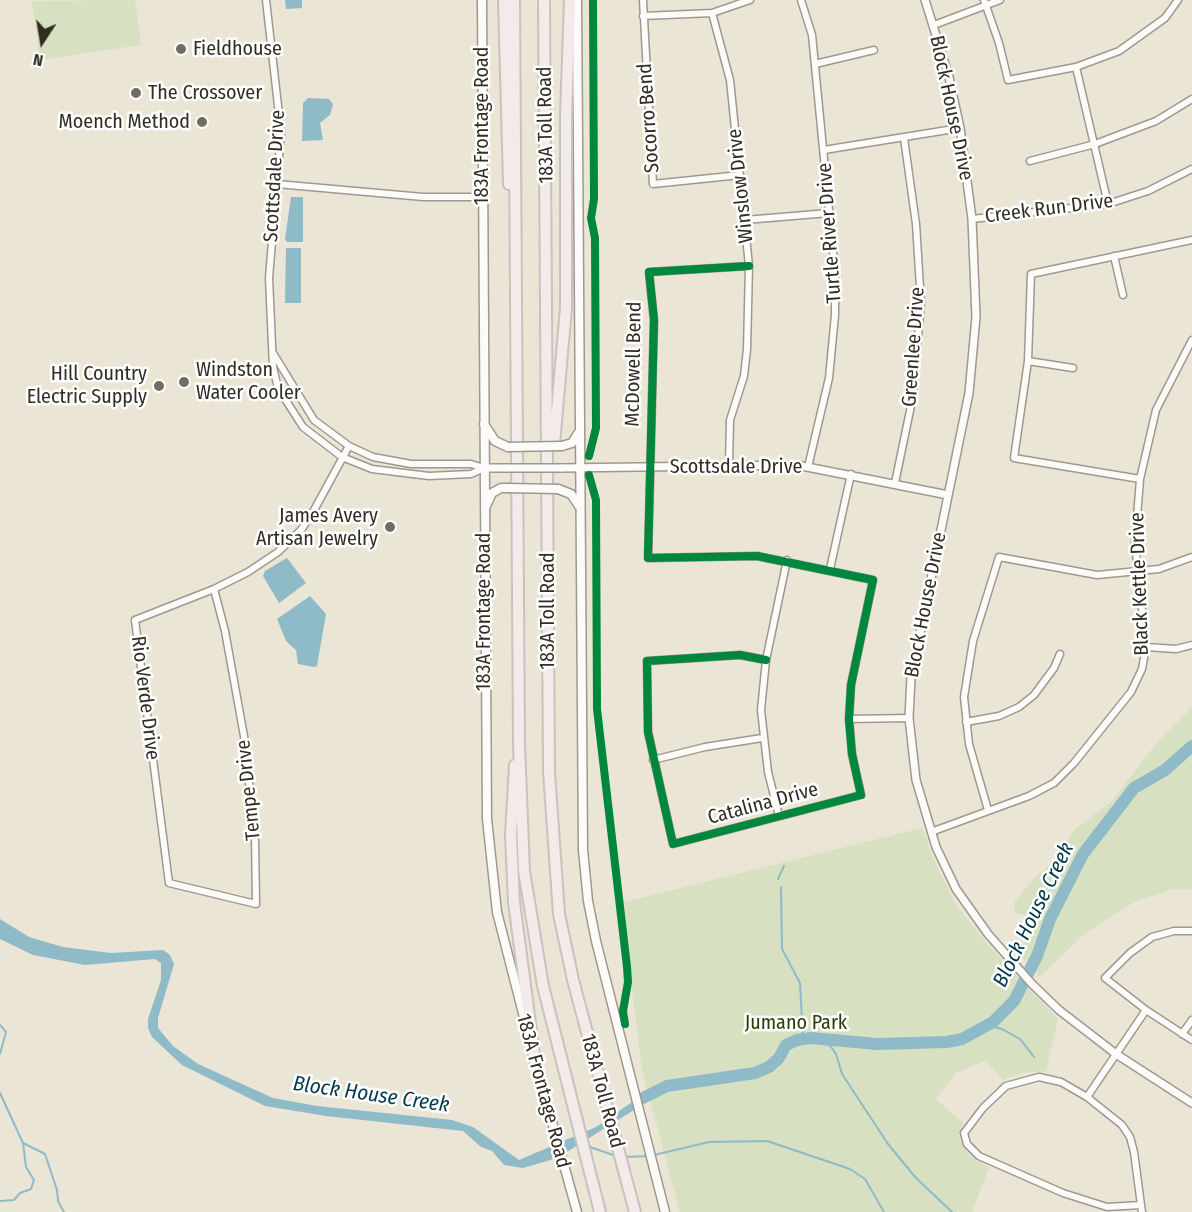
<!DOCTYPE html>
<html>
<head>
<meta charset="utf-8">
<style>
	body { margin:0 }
	#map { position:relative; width:1192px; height:1212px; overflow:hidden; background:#ebe5d6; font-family:"Fira Sans Condensed",sans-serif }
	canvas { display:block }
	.north { position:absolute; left:12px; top:12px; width:60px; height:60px; -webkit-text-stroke:4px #fff; paint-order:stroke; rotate:192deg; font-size:16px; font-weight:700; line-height:24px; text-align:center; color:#312d23 }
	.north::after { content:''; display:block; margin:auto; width:21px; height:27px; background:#312d23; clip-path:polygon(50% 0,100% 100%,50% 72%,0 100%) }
</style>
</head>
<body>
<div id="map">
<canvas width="1192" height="1212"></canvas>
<div class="north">N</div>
</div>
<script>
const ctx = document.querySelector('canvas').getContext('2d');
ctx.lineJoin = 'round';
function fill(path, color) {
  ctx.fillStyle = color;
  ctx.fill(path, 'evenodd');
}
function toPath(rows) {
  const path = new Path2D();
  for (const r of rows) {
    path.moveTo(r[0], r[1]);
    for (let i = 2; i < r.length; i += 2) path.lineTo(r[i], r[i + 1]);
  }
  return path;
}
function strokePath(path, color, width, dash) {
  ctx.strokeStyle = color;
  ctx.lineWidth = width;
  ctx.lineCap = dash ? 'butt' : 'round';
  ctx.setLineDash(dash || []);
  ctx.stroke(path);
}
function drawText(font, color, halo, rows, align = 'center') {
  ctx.font = font + ' "Fira Sans Condensed",sans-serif';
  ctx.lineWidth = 5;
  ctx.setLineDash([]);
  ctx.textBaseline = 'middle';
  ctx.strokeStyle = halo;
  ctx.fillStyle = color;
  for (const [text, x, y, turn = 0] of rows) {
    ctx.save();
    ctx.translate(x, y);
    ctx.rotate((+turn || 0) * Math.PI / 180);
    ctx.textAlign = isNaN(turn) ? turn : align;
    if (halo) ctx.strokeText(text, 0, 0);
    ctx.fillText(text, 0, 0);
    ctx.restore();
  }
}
fill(toPath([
	[135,0,141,45,40,60,32,1],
	[1192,707,1192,889,1173,889,1136,901,1084,934,1040,977,1019,954,1025,939,1026,918,1025,914,1015,914,1014,903,1034,878,1053,863,1075,829,1111,802,1158,741],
	[922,828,937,867,955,903,980,936,1058,1019,1046,1071,1023,1073,1003,1080,985,1061,956,1073,936,1099,963,1123,959,1137,968,1154,989,1168,972,1212,680,1212,642,1070,621,903]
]), '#d7e0c1');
fill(toPath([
	[285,0,302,0,302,8,286,9],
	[308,98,329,99,333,104,330,115,320,123,323,140,302,141,303,103],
	[291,197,303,197,303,242,287,242,285,239],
	[286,248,301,248,301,303,285,303],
	[287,558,306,583,279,603,263,576,265,571],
	[310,596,326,614,317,666,314,667,298,664,296,650,286,641,277,619],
	[0,919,29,937,63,947,111,953,163,950,170,955,174,964,158,1018,158,1028,173,1046,198,1064,273,1098,317,1106,452,1120,473,1127,519,1160,596,1127,655,1086,658,1095,557,1158,523,1168,504,1165,492,1151,481,1147,463,1131,326,1116,265,1106,182,1065,152,1037,148,1028,148,1019,161,980,161,963,155,959,85,965,33,955,0,939]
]), '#8fbac8');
strokePath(toPath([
	[778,879,784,866],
	[781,887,782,949,800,983,803,1039],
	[0,1025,6,1032,0,1054],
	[987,1025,1002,1029,1020,1039,1034,1057],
	[826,1040,836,1054,842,1074,888,1144,916,1178,952,1212],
	[0,1093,23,1143,26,1167,34,1180,31,1189,20,1193,14,1200,0,1201],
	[23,1143,45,1154,57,1190,58,1201,64,1212],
	[587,1146,616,1156],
	[654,1155,709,1142,767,1141,850,1169,865,1179,884,1212],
	[624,1157,649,1156]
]), '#8fbac8', 2);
strokePath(toPath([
	[643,1098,667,1086,755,1073,769,1067,779,1058,786,1045,797,1040,811,1038,877,1044,947,1042,962,1039,993,1022,1014,1001,1037,956,1050,919,1083,854,1134,788,1165,770,1192,746]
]), '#8fbac8', 12);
const minor = toPath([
	[266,0,281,132,269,278,273,367,278,388,303,427,342,457,372,469,429,476,471,474,484,468],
	[643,0,653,184,740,175],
	[801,0,812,35,835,272,835,315,829,378,808,467],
	[984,0,999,43,1008,80,1076,67,1119,51,1165,18,1178,0],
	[712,13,730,80,749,266,747,349,744,376,730,420,729,466],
	[643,16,712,13,750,0],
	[934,25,1000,0],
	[815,64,874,50],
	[1076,67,1108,204],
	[824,150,960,128],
	[1030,161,1095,144,1156,121,1192,99],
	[277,184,423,197,483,197],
	[972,219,1108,204,1148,191,1192,169],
	[745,220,829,213],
	[1114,256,1123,295],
	[749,266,649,272,654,320,648,558,757,556,873,580,851,685,849,719,852,754,861,795,673,844,648,732,647,661,740,655,766,660],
	[273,353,314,420,349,446,373,457,411,464,471,464,484,468],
	[1028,361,1073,368],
	[1140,479,1014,458,1028,361,1031,274,1192,240],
	[895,483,912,401,921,303,916,224,904,138],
	[830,569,851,474],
	[214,589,225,631,244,736,255,837,256,904,169,883,135,620,214,589,248,572,278,552,301,530,313,512,349,446],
	[1146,647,1176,649,1192,645],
	[849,719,909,718],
	[966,722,999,716,1019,707,1034,695,1054,668,1060,654],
	[653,760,705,747,762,738],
	[988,810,969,744,964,697,973,641,999,557,1097,575,1159,569,1192,557],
	[779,816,768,772,761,710,766,660,787,560],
	[931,832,1029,796,1054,783,1074,763,1131,692,1142,669,1146,647,1135,543,1140,479,1156,410,1192,340],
	[1192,931,1174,931,1152,937,1130,953,1105,978,1146,1010,1192,1040],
	[1182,1034,1192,1020],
	[1087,1097,1146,1010],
	[1141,1205,1107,1207,1063,1193,979,1156,967,1144,964,1133,983,1108,1006,1086,1039,1077,1061,1082,1087,1097,1122,1125,1130,1137,1134,1152,1141,1205,1142,1212]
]);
const tertiary = toPath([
	[925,0,949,77,960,128,972,219,976,317,969,393,911,677,909,718,916,780,936,847,956,889,988,934,1032,984,1059,1010,1116,1054,1192,1103],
	[484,468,507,468],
	[561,468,797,465,948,495]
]);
const secondary = toPath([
	[482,0,487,819,497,912,528,1033],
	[577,0,583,850,588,901,596,941,665,1212],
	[484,424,495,441,508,447],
	[562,446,572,443,579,432],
	[558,489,571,494,579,506],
	[486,506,492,493,501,488,508,488],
	[534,1057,577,1212]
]);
const motorway = toPath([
	[504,0,509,184],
	[514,0,519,744,524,871,543,986,600,1212],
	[544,0,549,772,559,914,573,980,635,1212],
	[554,444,566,308,566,115,570,0],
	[515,765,511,835,514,902,535,1061]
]);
strokePath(minor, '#9e998e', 9);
strokePath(tertiary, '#9e998e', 10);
strokePath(secondary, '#9e998e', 11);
strokePath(motorway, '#c7c3bd', 14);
strokePath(minor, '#fcfbf9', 6);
strokePath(tertiary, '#fcfbf9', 7);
strokePath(secondary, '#fcfbf9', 8);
strokePath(motorway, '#f3eae9', 10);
const tertiaryBridge = toPath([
	[507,468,561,468]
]);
const secondaryBridge = toPath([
	[508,447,562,446],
	[508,488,558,489]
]);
strokePath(tertiaryBridge, '#9e998e', 10, []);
strokePath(secondaryBridge, '#9e998e', 11, []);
strokePath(tertiaryBridge, '#fcfbf9', 7);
strokePath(secondaryBridge, '#fcfbf9', 8);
strokePath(toPath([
	[749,266,649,272,654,320,648,558,757,556,873,580,851,685,849,719,852,754,861,795,673,844,648,732,647,661,740,655,766,660],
	[589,456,596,428,595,238,591,218,594,199,593,0],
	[589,475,596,500,597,709,627,967,628,982,623,1011,625,1024]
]), '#00873e', 8);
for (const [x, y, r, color] of [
	[181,49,6,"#726d62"],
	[136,93,6,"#726d62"],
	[202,122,6,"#726d62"],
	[184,382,6,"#726d62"],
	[159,386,6,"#726d62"],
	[390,527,6,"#726d62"]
]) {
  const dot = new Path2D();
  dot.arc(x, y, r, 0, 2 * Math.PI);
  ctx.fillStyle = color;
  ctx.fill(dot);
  strokePath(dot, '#fff', 2);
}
drawText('20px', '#312d23', '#fff', [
	["Fieldhouse",193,49],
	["The Crossover",148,93],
	["Moench Method",190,122,"right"],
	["Windston",196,370],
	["Water Cooler",196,393],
	["Hill Country",147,374,"right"],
	["Electric Supply",147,397,"right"],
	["James Avery",378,516,"right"],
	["Artisan Jewelry",378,539,"right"]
], 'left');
drawText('20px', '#312d23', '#fff', [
	["Block House Drive",951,108,78],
	["Socorro Bend",649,118,-94],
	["183A Toll Road",546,125,-91],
	["183A Frontage Road",482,126,-90],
	["Scottsdale Drive",275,176,-87],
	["Winslow Drive",741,186,-96],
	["Creek Run Drive",1049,209,-7],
	["Turtle River Drive",830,233,-94],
	["Greenlee Drive",914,347,-86],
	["McDowell Bend",634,364,-89],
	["Scottsdale Drive",736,467],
	["Black Kettle Drive",1140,584,-92],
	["Block House Drive",926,605,-79],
	["183A Toll Road",548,611,-90],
	["183A Frontage Road",484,612,-90],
	["Rio Verde Drive",145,698,83],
	["Tempe Drive",249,790,-96],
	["Catalina Drive",763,804,-15],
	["183A Frontage Road",543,1091,75],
	["183A Toll Road",602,1091,75]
]);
drawText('20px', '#293e03', '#fff', [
	["Jumano Park",796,1023]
]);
drawText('italic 21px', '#00384b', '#fff', [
	["Block House Creek",1034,915,-64],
	["Block House Creek",371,1095,8]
]);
</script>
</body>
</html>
